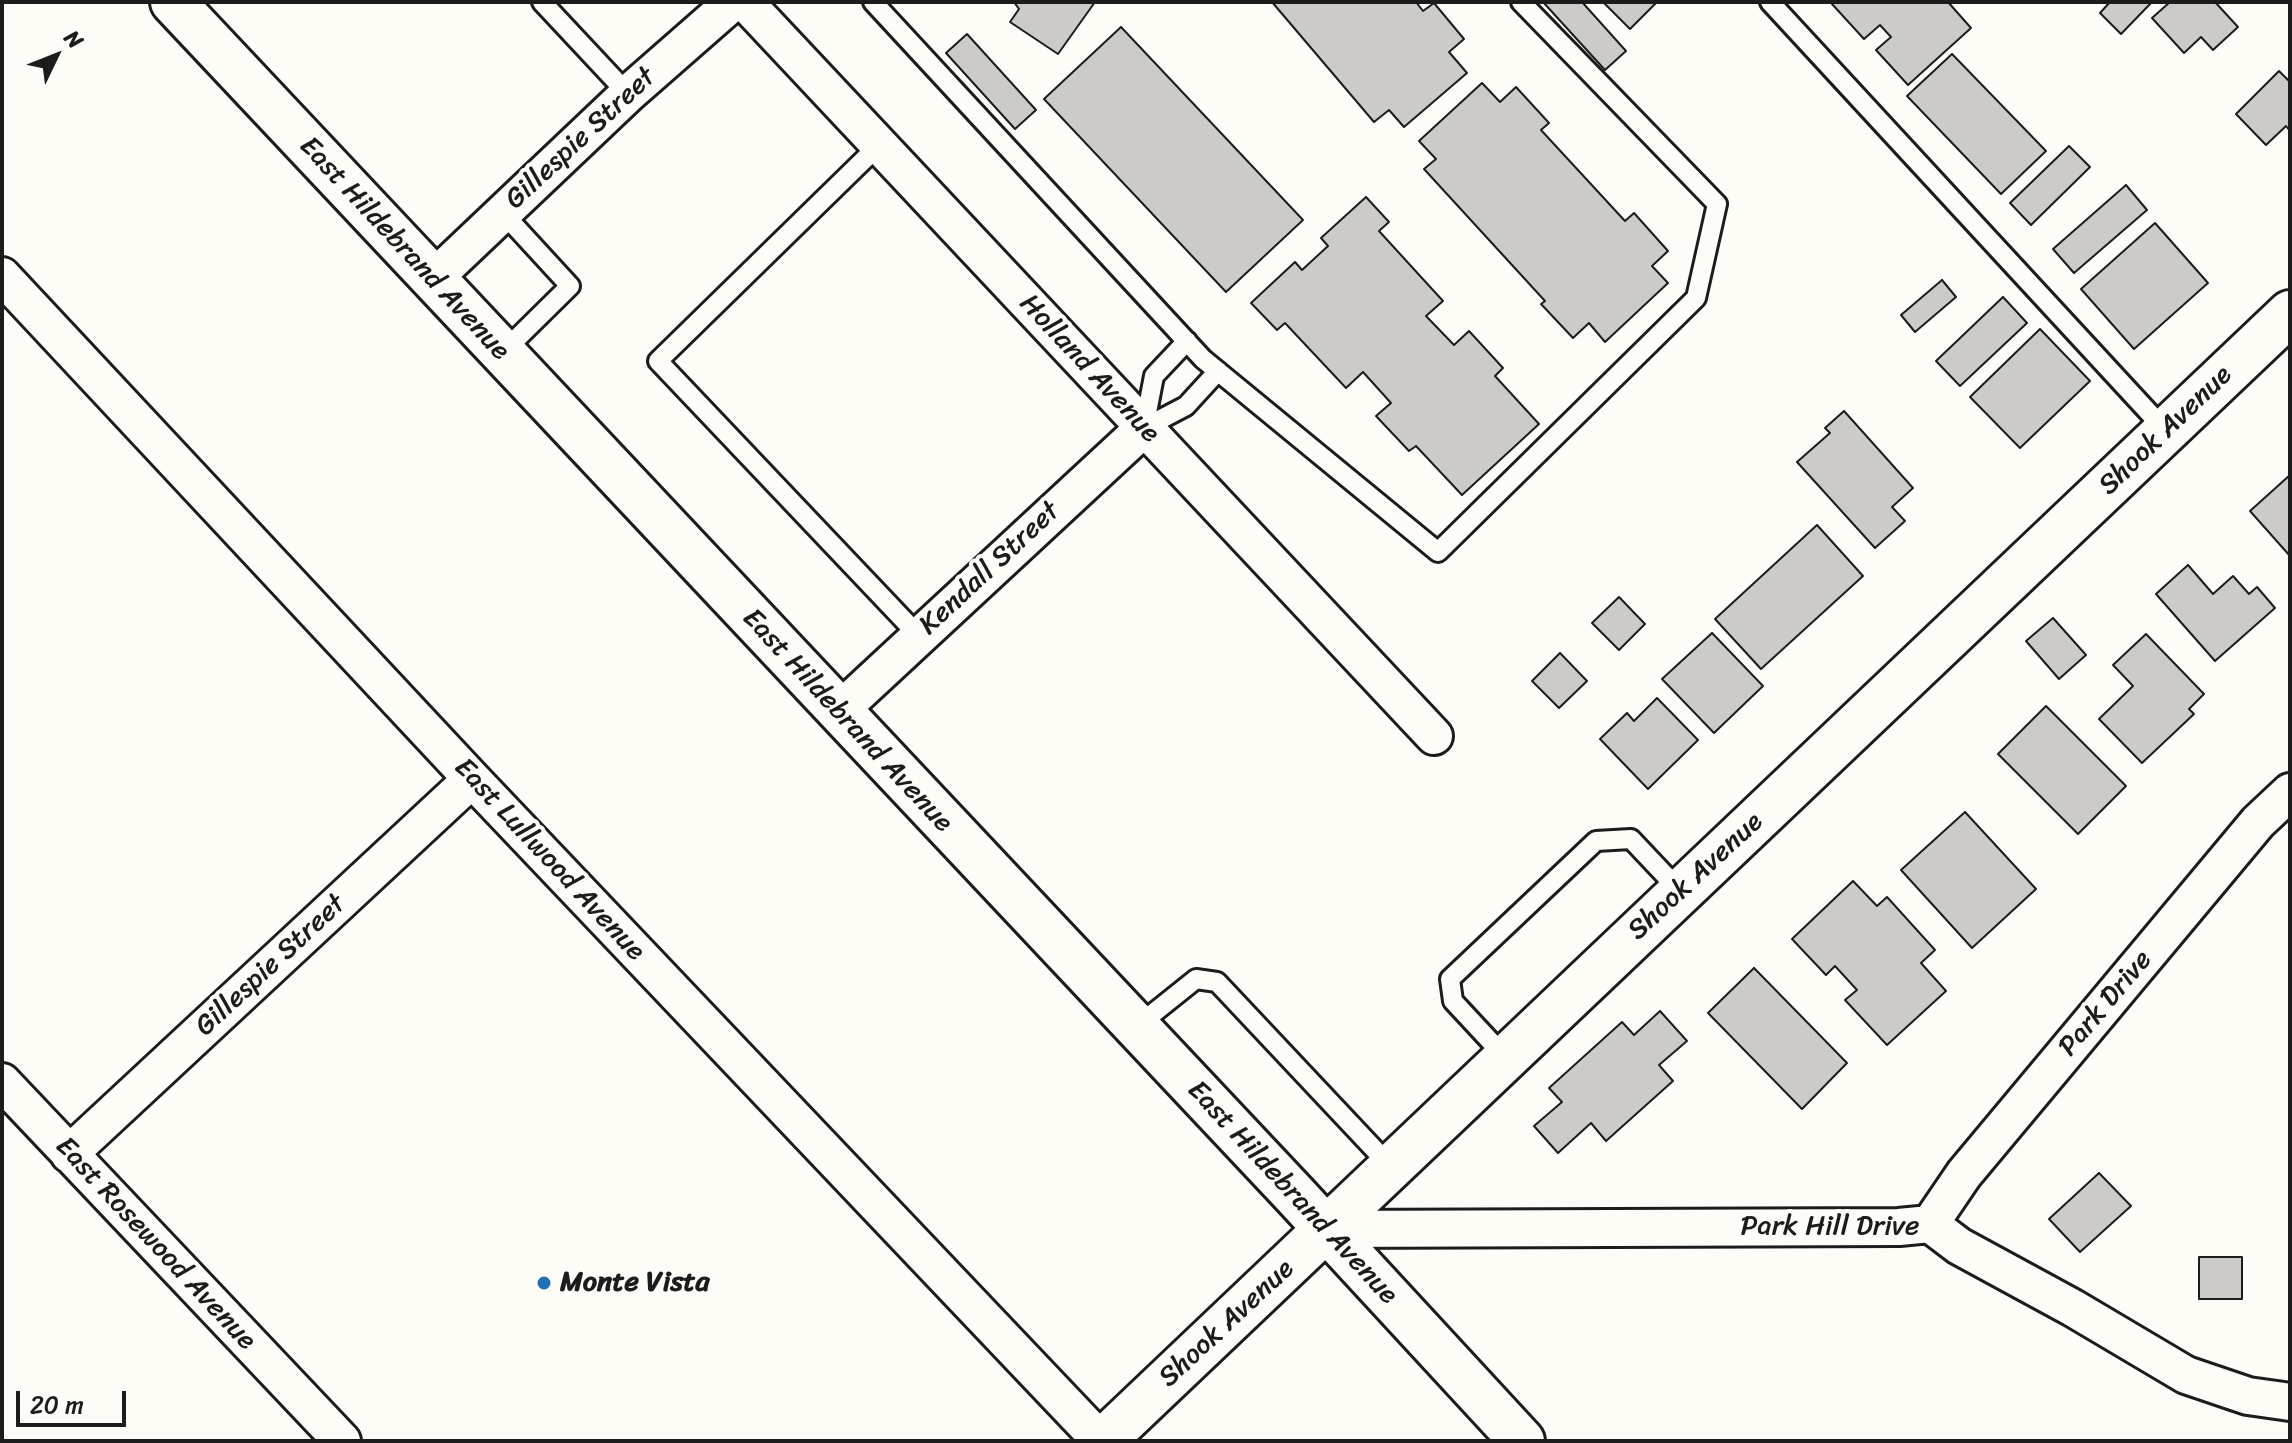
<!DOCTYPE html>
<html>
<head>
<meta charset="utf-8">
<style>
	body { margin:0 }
	#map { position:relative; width:2292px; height:1443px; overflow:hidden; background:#fdfcf7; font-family:Sriracha,sans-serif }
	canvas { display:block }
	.frame { position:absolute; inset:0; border:4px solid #1c1c1c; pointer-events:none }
	.north { position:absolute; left:16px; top:16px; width:80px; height:80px; -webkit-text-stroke:6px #fdfcf7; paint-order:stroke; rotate:47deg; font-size:22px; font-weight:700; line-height:32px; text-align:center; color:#1c1c1c }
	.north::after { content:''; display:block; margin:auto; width:28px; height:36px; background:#1c1c1c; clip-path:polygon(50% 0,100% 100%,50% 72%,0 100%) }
	.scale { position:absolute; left:16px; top:1391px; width:110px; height:36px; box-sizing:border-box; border:4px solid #1c1c1c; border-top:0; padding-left:10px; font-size:24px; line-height:28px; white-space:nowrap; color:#1c1c1c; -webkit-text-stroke:6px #fdfcf7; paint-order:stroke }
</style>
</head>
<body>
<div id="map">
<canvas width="2292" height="1443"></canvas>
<div class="frame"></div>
<div class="north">N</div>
<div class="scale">20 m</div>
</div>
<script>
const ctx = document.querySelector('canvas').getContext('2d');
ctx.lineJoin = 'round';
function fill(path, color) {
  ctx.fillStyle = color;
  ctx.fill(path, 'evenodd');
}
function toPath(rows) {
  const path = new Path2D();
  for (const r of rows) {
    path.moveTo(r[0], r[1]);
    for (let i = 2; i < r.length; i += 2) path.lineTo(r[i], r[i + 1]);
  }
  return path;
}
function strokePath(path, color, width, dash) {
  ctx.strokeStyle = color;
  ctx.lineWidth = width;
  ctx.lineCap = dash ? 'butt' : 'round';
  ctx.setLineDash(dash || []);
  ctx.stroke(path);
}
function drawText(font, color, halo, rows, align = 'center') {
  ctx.font = font + ' Sriracha,sans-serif';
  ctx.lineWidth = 8;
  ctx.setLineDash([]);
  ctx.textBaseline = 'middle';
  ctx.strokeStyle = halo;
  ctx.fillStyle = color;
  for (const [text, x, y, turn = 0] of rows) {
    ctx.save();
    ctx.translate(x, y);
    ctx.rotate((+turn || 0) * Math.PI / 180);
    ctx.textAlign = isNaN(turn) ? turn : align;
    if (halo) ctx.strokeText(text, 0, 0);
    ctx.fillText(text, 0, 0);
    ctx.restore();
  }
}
const building = toPath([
	[1014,2,1095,2,1058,54,1010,22,1019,9,1014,2],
	[1272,2,1416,2,1423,11,1434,3,1464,39,1449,52,1467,73,1404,127,1389,110,1374,122,1272,2],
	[1543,2,1582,2,1626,51,1605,70,1543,2],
	[1603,2,1657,2,1630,29,1603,2],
	[1835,2,1948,2,1971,28,1908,85,1876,50,1891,37,1880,25,1864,39,1832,4,1835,2],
	[2110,2,2152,2,2121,34,2100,13,2110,2],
	[2170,2,2215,2,2238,27,2213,50,2201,37,2184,53,2152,18,2170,2],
	[1121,27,1303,220,1226,292,1044,99,1121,27],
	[967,34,1036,110,1015,129,946,53,967,34],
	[1952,54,2046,151,2001,194,1907,96,1952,54],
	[2279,71,2290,82,2290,131,2286,126,2266,145,2236,114,2279,71],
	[1482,83,1500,102,1516,87,1549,123,1541,130,1625,221,1634,213,1668,251,1652,266,1668,283,1605,342,1589,323,1573,338,1541,304,1545,301,1424,169,1436,159,1419,141,1482,83],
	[2069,146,2090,167,2031,225,2010,203,2069,146],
	[2126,185,2147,210,2074,273,2053,249,2126,185],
	[1366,197,1389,222,1379,231,1443,301,1426,316,1454,345,1469,331,1503,368,1495,376,1539,424,1462,495,1416,446,1409,451,1376,416,1391,403,1363,372,1346,388,1285,323,1277,330,1251,303,1295,262,1302,270,1328,246,1321,238,1366,197],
	[2155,223,2208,283,2134,349,2081,289,2155,223],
	[1942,280,1956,297,1915,332,1901,315,1942,280],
	[2003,297,2027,323,1960,386,1936,361,2003,297],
	[2040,329,2090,381,2020,448,1970,397,2040,329],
	[1844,411,1913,488,1892,507,1905,521,1875,548,1797,462,1830,433,1825,428,1844,411],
	[2290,475,2290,556,2250,511,2290,475],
	[1817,525,1863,576,1761,669,1715,619,1817,525],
	[2188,565,2213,594,2233,576,2249,594,2257,587,2275,608,2215,661,2156,594,2188,565],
	[1619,597,1645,624,1619,650,1592,623,1619,597],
	[2053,618,2086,655,2059,679,2026,641,2053,618],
	[1712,633,1763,686,1714,733,1662,679,1712,633],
	[2146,634,2204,694,2189,709,2194,714,2142,763,2099,719,2133,686,2113,665,2146,634],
	[1560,653,1587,681,1559,708,1532,681,1560,653],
	[1657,698,1698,740,1648,789,1600,739,1627,713,1634,721,1657,698],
	[2046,706,2126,786,2078,834,1998,754,2046,706],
	[1965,812,2036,889,1972,948,1901,870,1965,812],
	[1853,881,1877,906,1887,897,1935,950,1921,963,1946,991,1887,1045,1845,1000,1857,990,1835,966,1826,975,1792,939,1853,881],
	[1754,968,1847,1063,1802,1109,1708,1013,1754,968],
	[1660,1011,1687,1041,1659,1065,1673,1081,1606,1141,1591,1123,1558,1153,1534,1126,1562,1102,1549,1088,1622,1022,1634,1035,1660,1011],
	[2099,1173,2131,1206,2080,1252,2049,1219,2099,1173],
	[2199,1257,2242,1257,2242,1299,2199,1299,2199,1257]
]);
fill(building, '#cccbc8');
strokePath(building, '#1c1c1c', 2);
const service = toPath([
	[542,2,628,94],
	[873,2,1203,359,1438,552,1696,298,1717,204,1521,2],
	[1770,2,2166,431],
	[878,146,658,361,918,635],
	[501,354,570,286,502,212],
	[1144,428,1154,376,1187,341],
	[1144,428,1186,406,1218,371],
	[1136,1027,1196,979,1217,982,1391,1167],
	[1505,1057,1453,1001,1450,979,1596,841,1631,839,1681,892]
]);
const minor = toPath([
	[745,2,1434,736],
	[2,276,472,779,1101,1441],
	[432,280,628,94,733,2],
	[838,712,1144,428],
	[2,1082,342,1441],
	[69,1154,472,779],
	[1930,1224,1964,1174,2258,822,2290,792],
	[1326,1229,1899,1227,1930,1224,1959,1246,2073,1308,2186,1375,2248,1396,2290,1402]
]);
const tertiary = toPath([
	[1103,1441,2290,313]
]);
const secondary = toPath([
	[173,2,1294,1194,1522,1441]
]);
strokePath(service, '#1c1c1c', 24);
strokePath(minor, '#1c1c1c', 42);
strokePath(tertiary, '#1c1c1c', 50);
strokePath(secondary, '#1c1c1c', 50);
strokePath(service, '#fdfcf7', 18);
strokePath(minor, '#fdfcf7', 36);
strokePath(tertiary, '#fdfcf7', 44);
strokePath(secondary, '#fdfcf7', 44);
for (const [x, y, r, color] of [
	[544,1283,8,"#1f6fb2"]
]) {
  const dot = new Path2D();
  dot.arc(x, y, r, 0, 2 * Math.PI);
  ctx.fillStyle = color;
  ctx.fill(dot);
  strokePath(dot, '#fdfcf7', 3);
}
drawText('28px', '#1c1c1c', '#fdfcf7', [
	["Gillespie Street",581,139,-43],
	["East Hildebrand Avenue",404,249,47],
	["Holland Avenue",1089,369,47],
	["Shook Avenue",2166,431,-44],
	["Kendall Street",990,569,-43],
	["East Hildebrand Avenue",847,721,47],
	["East Lullwood Avenue",549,860,47],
	["Shook Avenue",1696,877,-43],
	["Gillespie Street",271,966,-43],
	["Park Drive",2106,1004,-50],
	["East Hildebrand Avenue",1292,1193,47],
	["Park Hill Drive",1830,1227],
	["East Rosewood Avenue",155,1244,47],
	["Shook Avenue",1227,1324,-43]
]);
drawText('bold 28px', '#1c1c1c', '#fdfcf7', [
	["Monte Vista",560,1283]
], 'left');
</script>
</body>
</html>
